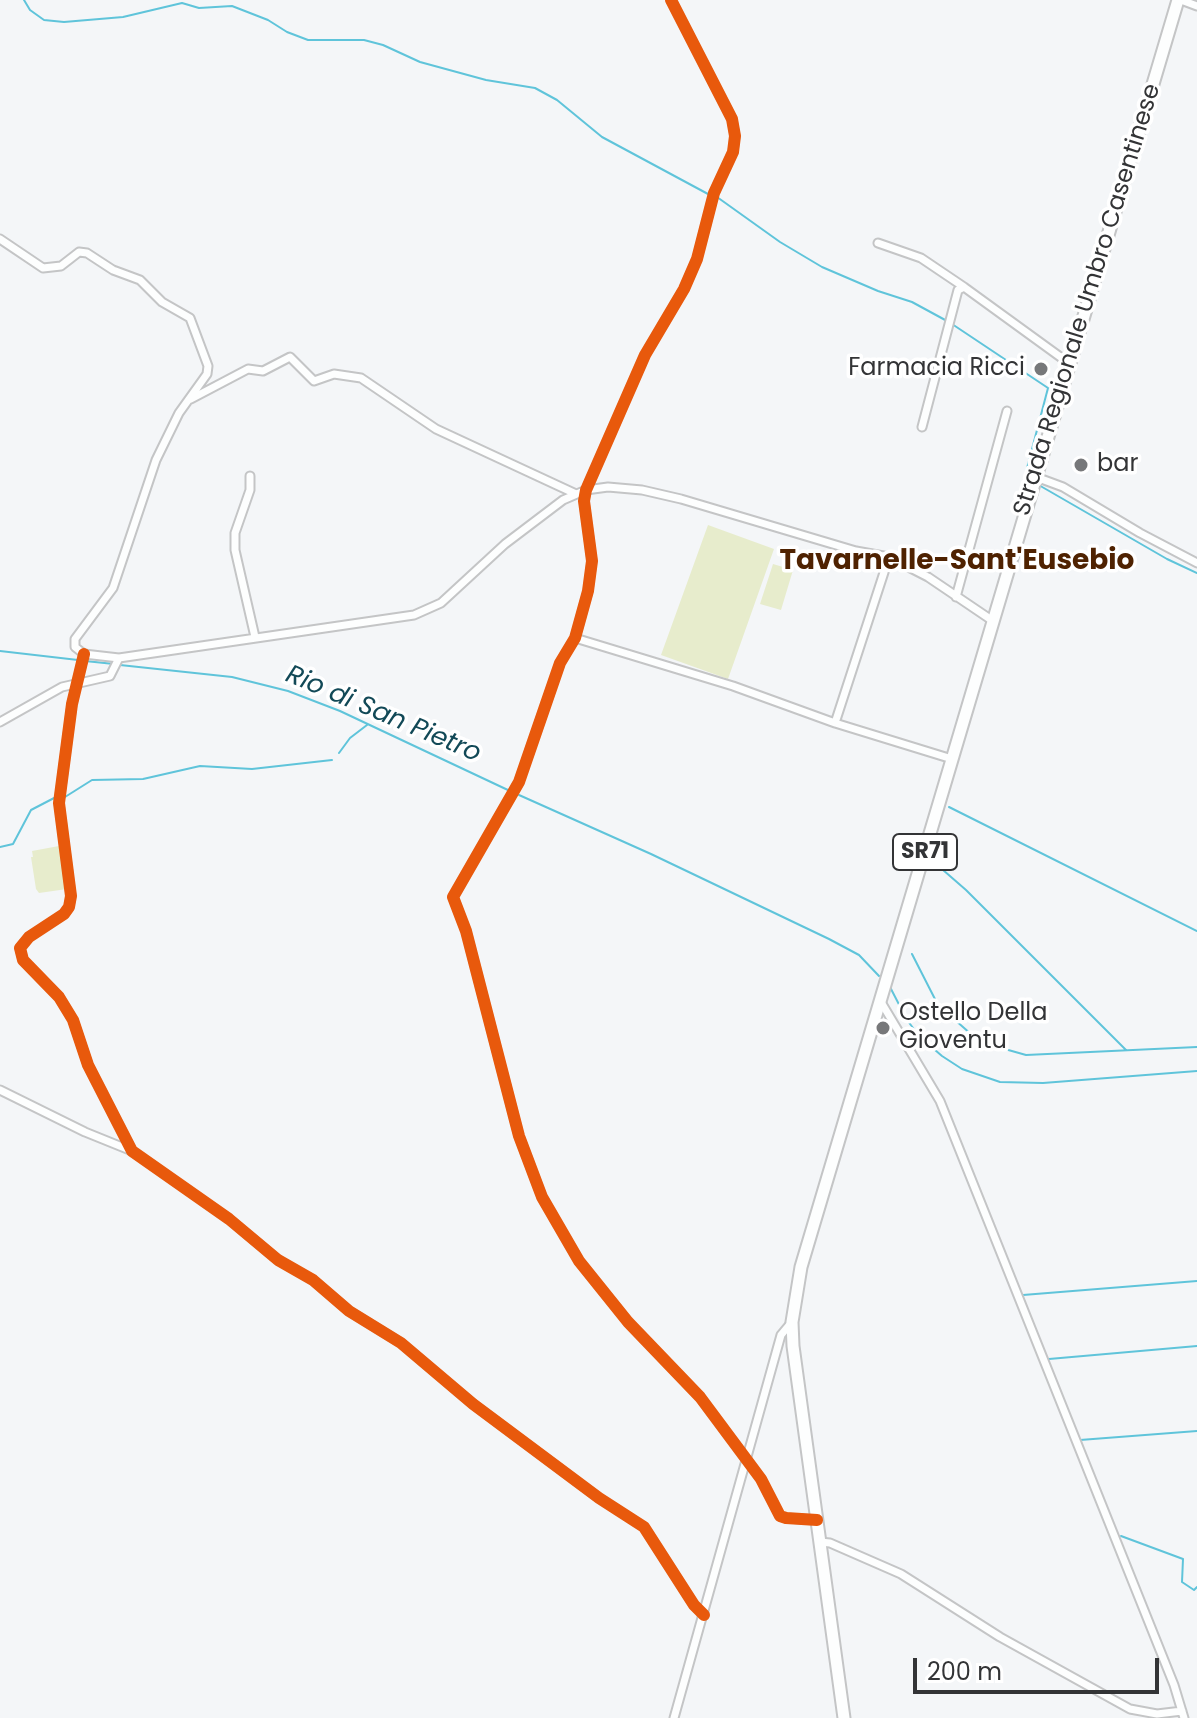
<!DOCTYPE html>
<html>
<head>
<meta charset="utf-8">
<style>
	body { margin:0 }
	#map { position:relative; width:1197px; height:1718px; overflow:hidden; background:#f4f6f8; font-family:Poppins,sans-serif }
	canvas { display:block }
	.scale { position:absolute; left:913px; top:1658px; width:246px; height:36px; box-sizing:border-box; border:4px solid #333436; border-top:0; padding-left:10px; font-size:24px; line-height:28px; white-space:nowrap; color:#333436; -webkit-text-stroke:6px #fff; paint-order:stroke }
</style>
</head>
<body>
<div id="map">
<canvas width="1197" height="1718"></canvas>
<div class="scale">200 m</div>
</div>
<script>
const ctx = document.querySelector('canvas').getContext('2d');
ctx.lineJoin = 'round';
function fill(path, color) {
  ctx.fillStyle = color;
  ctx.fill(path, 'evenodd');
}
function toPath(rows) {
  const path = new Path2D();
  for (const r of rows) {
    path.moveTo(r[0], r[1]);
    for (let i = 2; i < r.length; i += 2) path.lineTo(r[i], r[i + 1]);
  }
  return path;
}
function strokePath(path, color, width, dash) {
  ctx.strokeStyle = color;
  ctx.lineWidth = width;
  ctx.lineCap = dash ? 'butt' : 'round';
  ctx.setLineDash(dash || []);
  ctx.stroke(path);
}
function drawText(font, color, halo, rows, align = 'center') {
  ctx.font = font + ' Poppins,sans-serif';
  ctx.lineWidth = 7;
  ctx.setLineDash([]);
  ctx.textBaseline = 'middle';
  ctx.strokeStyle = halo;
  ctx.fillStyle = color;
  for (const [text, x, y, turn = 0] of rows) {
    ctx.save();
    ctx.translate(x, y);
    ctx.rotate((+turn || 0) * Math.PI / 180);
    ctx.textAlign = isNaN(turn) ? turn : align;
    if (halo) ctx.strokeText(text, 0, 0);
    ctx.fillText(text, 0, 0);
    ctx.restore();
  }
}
fill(toPath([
	[708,525,774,549,728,679,661,655],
	[773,564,793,570,781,610,760,604],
	[59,846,67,889,39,893,36,889,31,857,33,857,32,851]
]), '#e7eccc');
strokePath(toPath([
	[24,0,30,10,44,20,64,22,123,17,182,3,199,8,232,6,268,20,287,32,308,40,364,40,383,45,420,62,486,80,535,88,557,100,602,137,708,194],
	[717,197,780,242,822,267,878,291,912,302,947,321],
	[952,324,1048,388,1026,472,1029,479],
	[1037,484,1167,559,1197,573],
	[0,651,78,660],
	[85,661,114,664],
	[120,665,232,677,288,691,340,711,510,791],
	[339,753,350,738,367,725],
	[519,795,651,854,829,939,859,955,879,976],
	[949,807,1197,931],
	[0,847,13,844,31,810,56,797,65,797,92,780,143,779,200,766,252,769,332,760],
	[935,863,966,890,1126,1050],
	[912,954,938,1005,980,1042,1026,1055,1197,1047],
	[890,987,907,1020,920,1037,942,1056,962,1069,1000,1082,1043,1083,1197,1071],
	[1023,1295,1197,1281],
	[1049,1359,1197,1346],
	[1080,1440,1197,1431],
	[1121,1536,1183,1559,1182,1582,1194,1590,1197,1587]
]), '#5fc4da', 2);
const minor = toPath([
	[671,0,732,119,735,136,733,152,714,193,697,259,684,289,645,355,586,490,584,501,592,561,588,591,575,638,560,663,519,782,453,897,466,931,519,1136,542,1197,579,1261,628,1322,700,1397,761,1479,780,1516,786,1518,817,1520],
	[1181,0,1197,6],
	[0,239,43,268,61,266,79,252,87,253,113,270,140,280,162,302,190,318,208,366,207,374,179,413,156,460,113,588,75,639,75,647,84,654,119,658],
	[878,243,921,258,964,287],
	[191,399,248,369,263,371,290,357,314,381,334,374,361,378,436,429,576,494],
	[922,427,958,290,964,287,1070,364],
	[250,476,250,490,235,533,235,550,255,637],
	[1036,477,1063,487,1140,533,1197,563],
	[889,557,835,723,952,759],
	[956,597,1007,411],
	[575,638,733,686,835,723],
	[84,654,72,704,59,803,71,896,69,907,64,914,29,937,20,948,23,960,59,997,73,1020,88,1065,132,1151,229,1219,278,1260,313,1280,349,1311,401,1343,473,1404,599,1498,644,1527,694,1605,704,1615],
	[0,722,62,687,110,676,119,658,414,615,441,603,505,544,563,500,586,490,608,487,642,490,681,499,856,551,889,557,928,577,993,621],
	[881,1002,940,1101,1174,1685,1184,1718],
	[0,1090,85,1132,132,1151],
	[820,1542,830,1543,901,1574,1000,1637,1130,1709,1157,1714,1182,1711],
	[674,1718,781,1335,791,1323]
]);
const primary = toPath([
	[844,1718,793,1346,792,1322,801,1267,1178,0]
]);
strokePath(minor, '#c4c5c6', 11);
strokePath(primary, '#c4c5c6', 15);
strokePath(minor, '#fdfefe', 7);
strokePath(primary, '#fdfefe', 11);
strokePath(toPath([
	[671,0,732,119,735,136,733,152,714,193,697,259,684,289,645,355,586,490,584,501,592,561,588,591,575,638,560,663,519,782,453,897,466,931,519,1136,542,1197,579,1261,628,1322,700,1397,761,1479,780,1516,786,1518,817,1520],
	[84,654,72,704,59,803,71,896,69,907,64,914,29,937,20,948,23,960,59,997,73,1020,88,1065,132,1151,229,1219,278,1260,313,1280,349,1311,401,1343,473,1404,599,1498,644,1527,694,1605,704,1615]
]), '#e8590c', 12);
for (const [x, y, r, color] of [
	[1041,369,8,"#77787a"],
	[1081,465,8,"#77787a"],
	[883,1028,8,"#77787a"]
]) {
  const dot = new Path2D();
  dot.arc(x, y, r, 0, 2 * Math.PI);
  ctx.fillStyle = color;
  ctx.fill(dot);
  strokePath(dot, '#fff', 3);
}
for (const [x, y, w] of [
	[925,852,64]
]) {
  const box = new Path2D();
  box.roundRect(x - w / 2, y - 18, w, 36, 6);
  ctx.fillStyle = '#fff';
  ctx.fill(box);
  strokePath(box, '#333436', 2);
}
drawText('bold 22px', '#333436', null, [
	["SR71",925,852]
]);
drawText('24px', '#333436', '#fff', [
	["Strada Regionale Umbro Casentinese",1088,300,-73]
]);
drawText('24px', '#333436', '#fff', [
	["Farmacia Ricci",1025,369,"right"],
	["bar",1097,465],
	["Ostello Della",899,1014],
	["Gioventu",899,1042]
], 'left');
drawText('italic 26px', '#124957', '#fff', [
	["Rio di San Pietro",383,715,23]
]);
drawText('bold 28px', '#4f2201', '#fff', [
	["Tavarnelle-Sant'Eusebio",957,562]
]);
</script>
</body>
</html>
